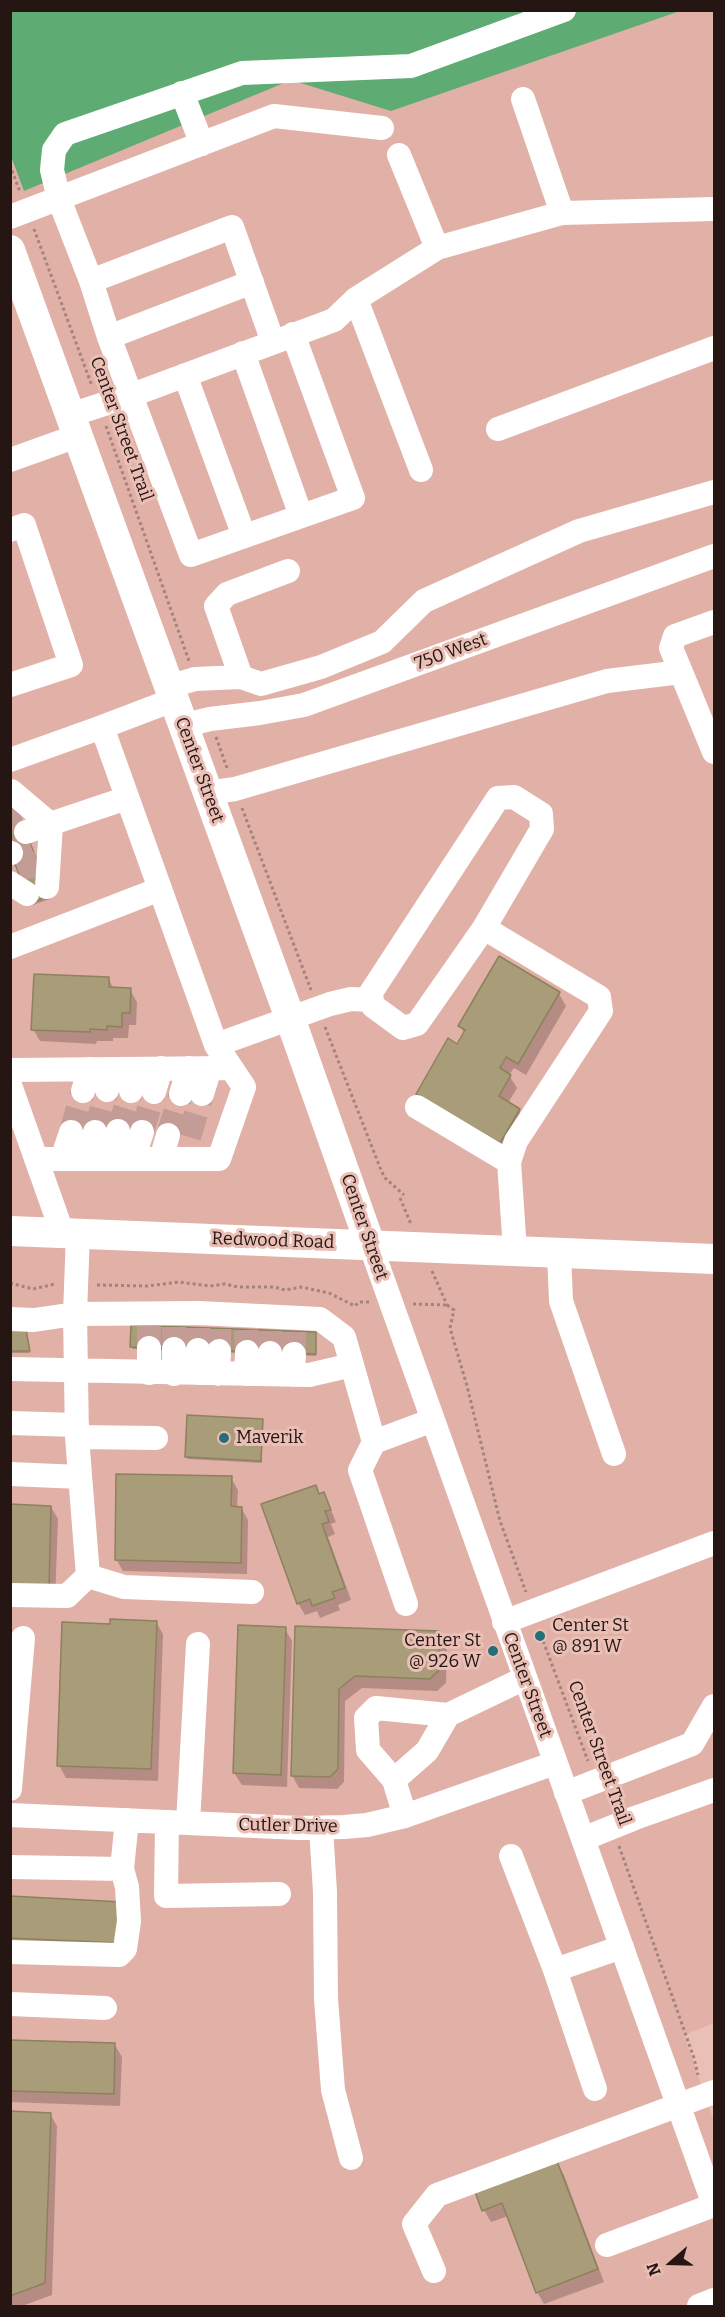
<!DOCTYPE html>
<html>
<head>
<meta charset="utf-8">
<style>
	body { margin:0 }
	#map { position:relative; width:725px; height:2317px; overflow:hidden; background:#eabfb6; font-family:Bitter,serif }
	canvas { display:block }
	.frame { position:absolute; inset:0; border:12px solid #251613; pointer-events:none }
	.north { position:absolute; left:641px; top:2233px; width:60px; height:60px; -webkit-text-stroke:4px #eabfb6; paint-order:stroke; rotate:250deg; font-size:16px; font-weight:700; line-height:24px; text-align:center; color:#251613 }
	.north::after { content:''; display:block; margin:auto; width:21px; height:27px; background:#251613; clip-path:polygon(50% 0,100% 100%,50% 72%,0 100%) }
</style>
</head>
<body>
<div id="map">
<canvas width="725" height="2317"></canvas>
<div class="frame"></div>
<div class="north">N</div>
</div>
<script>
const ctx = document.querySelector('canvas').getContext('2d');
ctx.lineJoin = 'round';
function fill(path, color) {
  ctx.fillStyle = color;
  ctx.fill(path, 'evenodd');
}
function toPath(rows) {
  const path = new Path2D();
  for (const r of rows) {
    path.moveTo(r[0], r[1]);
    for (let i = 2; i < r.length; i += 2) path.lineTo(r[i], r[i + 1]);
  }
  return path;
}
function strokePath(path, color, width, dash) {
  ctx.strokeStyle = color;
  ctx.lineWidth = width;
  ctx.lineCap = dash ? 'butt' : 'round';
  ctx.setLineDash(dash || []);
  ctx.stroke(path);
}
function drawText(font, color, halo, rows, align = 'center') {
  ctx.font = font + ' Bitter,serif';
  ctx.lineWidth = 6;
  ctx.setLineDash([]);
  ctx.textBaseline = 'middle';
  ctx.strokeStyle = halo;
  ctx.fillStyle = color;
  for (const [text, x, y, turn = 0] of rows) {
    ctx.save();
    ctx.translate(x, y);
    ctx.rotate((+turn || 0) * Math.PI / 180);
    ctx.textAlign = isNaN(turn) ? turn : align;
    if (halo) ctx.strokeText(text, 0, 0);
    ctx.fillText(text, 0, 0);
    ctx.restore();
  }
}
fill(toPath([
	[680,11,714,11,714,2023,684,2035,714,2122,714,2306,11,2306,10,157,24,191,291,79]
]), '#e1b0a6');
fill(toPath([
	[11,11,680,11,391,111,291,80,24,191,11,157]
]), '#5eac74');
fill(toPath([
	[10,791,50,899,33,905,31,903],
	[500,958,559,994,566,1006,526,1075,514,1068,509,1075,517,1088,508,1103,519,1110,526,1122,507,1154,425,1106,465,1034,460,1026],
	[108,978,114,989,130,990,137,1002,136,1025,129,1025,128,1038,113,1038,113,1041,97,1041,96,1044,40,1041,33,1029],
	[10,1331,26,1334,30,1353,10,1353],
	[316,1334,316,1356,133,1349,131,1347],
	[262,1421,262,1463,188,1459,186,1457],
	[231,1478,238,1490,237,1508,241,1508,248,1520,247,1574,123,1571,116,1559],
	[315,1486,320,1495,324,1494,336,1522,331,1524,335,1534,328,1537,351,1600,338,1605,340,1610,320,1618,317,1611,305,1615,298,1603],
	[51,1507,58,1519,55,1601,10,1599],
	[156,1622,163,1634,158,1781,66,1778,59,1765,111,1626],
	[296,1628,440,1632,447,1645,446,1683,437,1691,362,1688,345,1701,344,1782,337,1789,299,1788,292,1775],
	[285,1629,292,1641,287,1787,242,1785,234,1773],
	[10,1898,121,1903,126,1955,10,1949],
	[10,2041,115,2045,122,2057,120,2106,10,2102],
	[10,2113,50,2114,57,2126,52,2295,22,2306,10,2306],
	[557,2163,564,2175,604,2282,544,2304,537,2292,508,2216,491,2222,484,2210]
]), '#0003');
const building = toPath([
	[10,789,50,896,30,903,10,851,10,789],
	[499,956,560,992,518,1064,506,1057,500,1068,511,1075,499,1096,520,1109,500,1143,416,1094,448,1038,457,1044,465,1030,458,1026,499,956],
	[34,974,109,977,109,987,131,988,130,1013,122,1013,122,1027,107,1026,107,1030,90,1029,90,1032,31,1030,34,974],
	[131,1325,316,1332,316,1354,130,1347,131,1325],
	[10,1330,26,1330,30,1351,10,1351,10,1330],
	[187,1415,263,1419,261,1461,185,1457,187,1415],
	[116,1474,232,1476,231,1506,242,1507,241,1563,115,1560,116,1474],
	[316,1485,319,1494,324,1492,331,1510,325,1511,329,1522,322,1524,345,1588,332,1592,335,1598,312,1606,310,1599,297,1604,261,1504,316,1485],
	[10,1504,51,1506,49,1589,10,1588,10,1504],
	[110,1619,157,1621,151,1769,57,1766,62,1622,110,1624,110,1619],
	[238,1625,286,1627,281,1775,233,1773,238,1625],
	[295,1626,440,1631,439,1670,430,1679,355,1676,339,1689,338,1769,330,1777,291,1776,295,1626],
	[10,1896,122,1902,119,1943,10,1938,10,1896],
	[10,2040,115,2043,114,2094,10,2091,10,2040],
	[10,2111,51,2113,45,2283,10,2296,10,2111],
	[557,2161,598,2269,536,2293,502,2203,482,2211,475,2192,557,2161]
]);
fill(building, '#a89c79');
strokePath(building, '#8d815e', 1.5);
strokePath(toPath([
	[10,823,22,819],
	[11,853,31,846],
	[18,870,38,863],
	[118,1131,131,1091],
	[71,1132,83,1091],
	[95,1132,107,1090],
	[142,1132,154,1092],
	[168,1135,181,1094],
	[189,1137,202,1094],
	[198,1328,198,1350],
	[246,1330,247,1352],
	[270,1331,270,1353],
	[149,1348,149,1326],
	[174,1349,174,1327],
	[219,1351,219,1329],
	[294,1354,294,1332]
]), '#c39d95', 24, [24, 12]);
strokePath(toPath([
	[10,165,20,192],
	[34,229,92,386],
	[106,426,189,661],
	[216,737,228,771],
	[242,808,311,990],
	[325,1027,381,1170,385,1178,404,1195],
	[400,1198,411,1224],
	[432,1271,447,1305],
	[10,1283,33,1289,55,1284],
	[97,1285,147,1286,179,1282,210,1286,225,1284,238,1287,274,1287,285,1290,301,1287,329,1293,355,1306,359,1302,370,1302],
	[413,1304,447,1305],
	[447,1305,454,1310,450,1328,467,1386,500,1521,526,1592],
	[539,1630,588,1761],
	[619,1846,694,2058,698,2075]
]), '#a4837c', 3, [3, 3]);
strokePath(toPath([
	[182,93,202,144],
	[523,99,562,213],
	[399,155,437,248],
	[10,217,274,116,382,128],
	[91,281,232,227,273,342],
	[356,299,421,470],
	[293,334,353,498,191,555,109,337,91,281,59,199,52,170,54,150,65,134,242,73,411,66,564,10],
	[109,337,252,282],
	[243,353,301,516],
	[185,375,244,536],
	[70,415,132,395,334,320,356,299,437,248,562,213,714,209],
	[498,429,714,348],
	[10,460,77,436],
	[10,530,24,525,71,665,10,685],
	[681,672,671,648,675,636,714,622],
	[241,677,216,606,227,594,288,571],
	[168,687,195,679,241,677,261,684,321,667,382,642,424,601,579,531,714,492],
	[182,726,210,719,260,713,304,705,714,556],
	[102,727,173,700],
	[10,760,102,727,216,1045,244,1087,219,1159,36,1159],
	[11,791,51,825],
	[207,793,235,789,607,681,681,672,714,752],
	[26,832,127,798],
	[10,853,11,853],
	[10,883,27,894],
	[47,887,51,825],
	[484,928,542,829,541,814,514,797,498,798,370,994,373,1006,403,1028,417,1024,484,928,599,997,601,1011,516,1141,509,1162],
	[10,947,160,889],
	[216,1045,330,1004,351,999,372,1000],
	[10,1070,231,1068],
	[10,1085,62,1232],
	[107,1090,114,1069],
	[83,1091,90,1069],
	[131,1091,138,1069],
	[154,1092,161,1068],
	[181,1094,189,1068],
	[202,1094,210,1068],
	[417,1107,509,1162,515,1251],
	[62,1159,71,1132],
	[86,1159,95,1132],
	[109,1159,118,1131],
	[133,1159,142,1132],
	[161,1159,168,1135],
	[78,1233,75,1314,199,1313,320,1319,344,1337,374,1442,433,1420],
	[370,1244,714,2205],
	[559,1253,561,1301,614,1454],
	[10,1319,34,1320,75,1314,77,1437,88,1576,124,1587,252,1592],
	[10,1369,309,1375,352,1365],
	[149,1373,149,1348],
	[198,1373,198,1350],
	[174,1374,174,1349],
	[218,1374,219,1351],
	[246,1374,247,1352],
	[270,1374,270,1353],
	[293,1375,294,1354],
	[10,1423,77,1425],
	[77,1437,156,1438],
	[374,1442,360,1470,406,1604],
	[10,1474,80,1477],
	[10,1595,67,1596,88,1576],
	[504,1622,714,1543],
	[448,1715,525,1678],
	[394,1780,427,1751,448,1715,376,1708,366,1718,368,1750,394,1780,405,1816],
	[10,1789,23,1638],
	[566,1793,692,1744,714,1706],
	[10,1815,299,1828,344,1827,367,1825,405,1816,555,1763],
	[167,1822,166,1896,279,1894],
	[188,1823,198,1644],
	[321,1828,325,1892,326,1999,333,2090,351,2158],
	[583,1839,635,1818,714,1790],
	[511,1856,555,1970],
	[10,1867,122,1869,127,1820],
	[10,1952,119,1955,125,1949,129,1921,127,1887,122,1869],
	[10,2004,105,2008],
	[595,2089,555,1970,622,1947],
	[607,2245,714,2205],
	[434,2271,414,2224,437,2195,714,2092],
	[699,2306,714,2300]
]), '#fff', 24);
strokePath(toPath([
	[10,250,290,1018,370,1244],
	[10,1231,714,1259]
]), '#fff', 30);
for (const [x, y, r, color] of [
	[224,1438,6,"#266d7a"],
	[540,1636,6,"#266d7a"],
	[493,1651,6,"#266d7a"]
]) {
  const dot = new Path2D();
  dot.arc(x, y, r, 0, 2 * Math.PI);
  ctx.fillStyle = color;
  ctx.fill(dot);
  strokePath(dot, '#eabfb6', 2);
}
drawText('18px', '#251613', '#eabfb6', [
	["Center Street Trail",121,429,70],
	["750 West",451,652,-20],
	["Center Street",199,770,70],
	["Center Street",364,1227,71],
	["Redwood Road",273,1241,2],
	["Center Street",527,1685,70],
	["Center Street Trail",599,1753,70],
	["Cutler Drive",288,1826,1]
]);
drawText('18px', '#251613', '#eabfb6', [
	["Maverik",236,1438],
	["Center St",552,1626],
	["@ 891 W",552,1647],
	["Center St",481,1641,"right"],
	["@ 926 W",481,1662,"right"]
], 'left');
</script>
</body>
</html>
